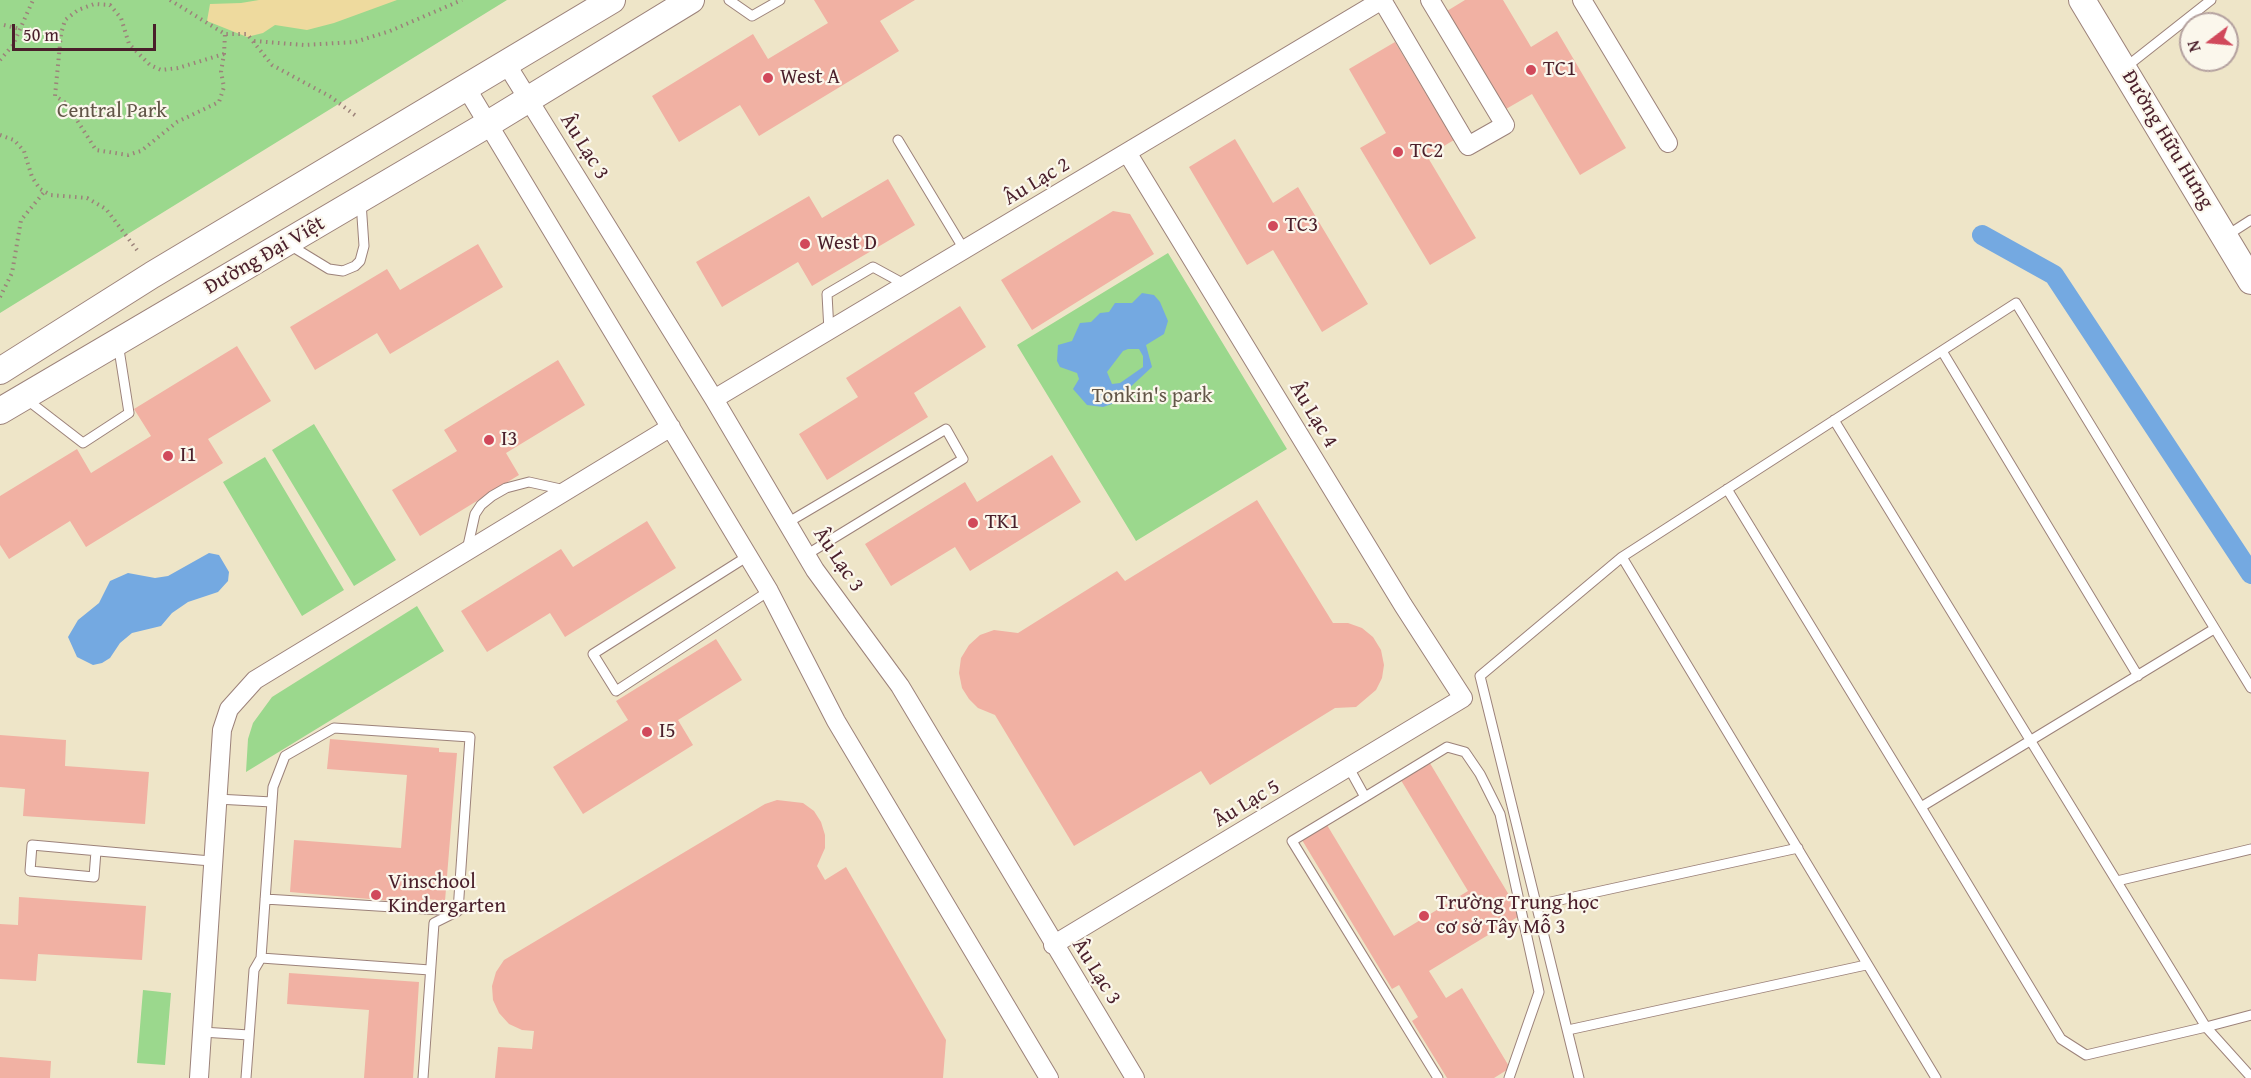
<!DOCTYPE html>
<html>
<head>
<meta charset="utf-8">
<style>
	body { margin:0 }
	#map { position:relative; width:2251px; height:1078px; overflow:hidden; background:#eee5c8; font-family:"Gentium Book Plus",serif }
	canvas { display:block }
	.north { position:absolute; left:2179px; top:12px; width:60px; height:60px; box-sizing:border-box; background:#fbf7ec; border:2px solid #b4a19f; border-radius:50%; rotate:254deg; font-size:16px; font-weight:700; line-height:24px; text-align:center; color:#4a1f2b }
	.north::after { content:''; display:block; margin:auto; width:21px; height:27px; background:#d1495b; clip-path:polygon(50% 0,100% 100%,50% 72%,0 100%) }
	.scale { position:absolute; left:12px; top:24px; width:144px; height:27px; box-sizing:border-box; border:3px solid #4a1f2b; border-top:0; padding-left:8px; font-size:18px; line-height:21px; white-space:nowrap; color:#4a1f2b; -webkit-text-stroke:4px #fbf7ec; paint-order:stroke }
</style>
</head>
<body>
<div id="map">
<canvas width="2251" height="1078"></canvas>
<div class="north">N</div>
<div class="scale">50 m</div>
</div>
<script>
const ctx = document.querySelector('canvas').getContext('2d');
ctx.lineJoin = 'round';
function fill(path, color) {
  ctx.fillStyle = color;
  ctx.fill(path, 'evenodd');
}
function toPath(rows) {
  const path = new Path2D();
  for (const r of rows) {
    path.moveTo(r[0], r[1]);
    for (let i = 2; i < r.length; i += 2) path.lineTo(r[i], r[i + 1]);
  }
  return path;
}
function strokePath(path, color, width, dash) {
  ctx.strokeStyle = color;
  ctx.lineWidth = width;
  ctx.lineCap = dash ? 'butt' : 'round';
  ctx.setLineDash(dash || []);
  ctx.stroke(path);
}
function drawText(font, color, halo, rows, align = 'center') {
  ctx.font = font + ' "Gentium Book Plus",serif';
  ctx.lineWidth = 4.5;
  ctx.setLineDash([]);
  ctx.textBaseline = 'middle';
  ctx.strokeStyle = halo;
  ctx.fillStyle = color;
  for (const [text, x, y, turn = 0] of rows) {
    ctx.save();
    ctx.translate(x, y);
    ctx.rotate((+turn || 0) * Math.PI / 180);
    ctx.textAlign = isNaN(turn) ? turn : align;
    if (halo) ctx.strokeText(text, 0, 0);
    ctx.fillText(text, 0, 0);
    ctx.restore();
  }
}
fill(toPath([
	[0,0,507,0,0,313],
	[1168,253,1287,449,1136,541,1017,345],
	[314,424,396,560,354,586,272,450],
	[265,457,344,590,302,616,223,482],
	[417,606,444,651,246,772,248,739,253,723,272,697],
	[143,990,171,993,165,1065,137,1063]
]), '#9bd88d');
fill(toPath([
	[259,0,397,0,334,23,307,30,275,25,263,33,247,37,207,21,210,4,241,3]
]), '#eeda9e');
fill(toPath([
	[1142,293,1154,295,1160,302,1168,321,1164,334,1146,345,1152,367,1112,404,1103,407,1087,405,1073,389,1079,379,1077,373,1060,367,1057,361,1058,345,1072,341,1080,323,1091,322,1100,313,1109,312,1115,303,1132,303],
	[1128,349,1139,349,1143,356,1143,367,1120,383,1112,384,1107,372,1123,351],
	[209,553,219,555,229,572,228,581,218,592,188,602,172,613,161,626,132,633,120,643,110,658,102,663,93,665,77,657,68,637,78,620,99,603,110,581,128,573,155,578,168,576]
]), '#74a9e1');
strokePath(toPath([
	[1982,235,2054,275,2251,574]
]), '#74a9e1', 20);
fill(toPath([
	[814,0,915,0,880,21,899,51,759,136,740,105,679,142,652,96,753,34,768,59,828,23],
	[1465,0,1503,0,1531,47,1557,31,1626,148,1580,175,1532,94,1506,109,1447,11],
	[1395,42,1454,140,1427,156,1476,238,1430,265,1360,148,1386,133,1349,69],
	[1235,139,1273,203,1298,187,1368,304,1322,332,1273,250,1247,265,1189,167],
	[888,179,915,225,812,286,798,262,722,307,696,262,809,196,822,218],
	[1113,211,1130,214,1154,254,1032,330,1001,280],
	[478,244,503,287,390,354,377,333,315,370,290,327,387,269,400,290],
	[960,306,986,347,914,393,928,417,827,480,799,434,858,397,846,378],
	[237,346,271,401,208,439,223,463,86,547,70,521,9,559,0,545,0,496,77,449,91,473,151,436,134,409],
	[558,360,585,405,506,453,519,475,420,536,392,490,457,451,444,430],
	[1052,455,1081,502,970,571,955,547,891,586,865,544,965,482,977,502],
	[1257,500,1333,623,1348,623,1362,628,1373,637,1381,650,1384,665,1382,678,1376,690,1356,707,1335,708,1210,785,1201,771,1074,846,995,715,978,708,969,699,962,688,959,673,961,658,969,645,980,635,994,630,1018,633,1117,571,1125,581],
	[647,521,676,568,565,637,550,613,487,652,461,611,561,549,573,567],
	[716,639,742,680,678,720,693,745,583,814,553,767,628,720,616,701],
	[0,735,66,740,65,766,149,772,145,824,23,816,25,789,0,787],
	[330,739,439,748,439,752,457,753,445,901,427,899,426,904,290,892,294,840,401,848,407,775,327,769],
	[1428,760,1521,915,1429,971,1446,998,1462,988,1510,1068,1494,1078,1447,1078,1412,1021,1418,1017,1399,985,1392,989,1302,840,1327,825,1394,936,1468,891,1399,777],
	[777,800,803,803,814,811,821,822,825,835,825,848,817,866,825,880,846,867,946,1040,943,1078,495,1078,498,1047,532,1049,534,1031,522,1030,509,1024,499,1013,493,1000,492,986,496,972,504,960,765,804],
	[19,897,146,906,142,960,38,954,36,981,0,979,0,924,18,925],
	[289,973,419,982,413,1078,364,1078,369,1010,287,1004],
	[0,1057,51,1061,50,1078,0,1078]
]), '#f1b1a3');
const lane = toPath([
	[729,0,752,16,780,0],
	[2126,67,2211,0],
	[898,140,965,251],
	[2226,236,2251,220],
	[288,244,329,269,343,271,355,266,360,261,364,246,361,202],
	[829,331,827,294,873,267,906,285],
	[1942,351,2138,676],
	[26,399,83,443,129,413,118,343],
	[1834,420,2206,1027,2251,1015],
	[1727,489,1921,807,2214,629],
	[787,523,946,429,963,459,806,555],
	[467,550,475,514,481,505,492,496,506,488,529,482,565,490],
	[748,556,593,654,616,691,769,591],
	[1622,557,1936,1078],
	[1349,768,1365,797,1447,747,1465,752,1480,774,1500,814,1539,992,1509,1078],
	[1365,797,1292,841,1438,1078],
	[217,799,272,802],
	[1921,807,2061,1039,2086,1055,2206,1027,2251,1077],
	[96,851,94,877,30,871,32,845,199,860,212,861],
	[2117,881,2251,849],
	[265,899,457,911],
	[1537,905,1798,848],
	[261,958,430,970],
	[1568,1030,1866,965],
	[202,1032,249,1035],
	[246,1078,254,970,261,958,273,787,285,756,334,728,470,737,458,911,434,923,423,1078],
	[1579,1078,1480,676,1622,557,2016,303,2251,688]
]);
const street = toPath([
	[1382,0,1468,146,1505,125,1430,0],
	[1582,0,1668,143],
	[507,65,714,399,815,570,900,686,1135,1078],
	[467,89,769,591,836,721,1049,1078],
	[714,399,1382,0],
	[1053,945,1463,698,1403,605,1128,154],
	[199,1078,222,730,229,709,255,680,671,427]
]);
const secondary = toPath([
	[2082,0,2251,281],
	[0,371,152,275,612,0],
	[0,411,488,124,691,0]
]);
strokePath(lane, '#9c827a', 11);
strokePath(street, '#9c827a', 20);
strokePath(secondary, '#9c827a', 28);
strokePath(toPath([
	[170,0,225,34,247,34,272,65,331,97,356,116],
	[4,25,20,29],
	[254,41,304,45,355,42,390,31,462,0],
	[224,54,178,68,161,70,150,65,129,44,121,18,110,5,94,4,78,10,65,20,61,34,55,96,66,103,96,150,128,155,141,151,177,122,219,102,224,87,221,72,224,54,225,34],
	[0,60,13,45,33,0],
	[0,135,14,140,24,151,32,177,40,189,51,195,87,198,106,209,137,250],
	[0,297,12,273,21,220,45,191]
]), '#9c827a', 4, [1.5, 4.5]);
strokePath(lane, '#fff', 9);
strokePath(street, '#fff', 18);
strokePath(secondary, '#fff', 26);
for (const [x, y, r, color] of [
	[1531,70,6,"#d1495b"],
	[768,78,6,"#d1495b"],
	[1398,152,6,"#d1495b"],
	[1273,226,6,"#d1495b"],
	[805,244,6,"#d1495b"],
	[489,440,6,"#d1495b"],
	[168,456,6,"#d1495b"],
	[973,523,6,"#d1495b"],
	[647,732,6,"#d1495b"],
	[376,895,6,"#d1495b"],
	[1424,916,6,"#d1495b"]
]) {
  const dot = new Path2D();
  dot.arc(x, y, r, 0, 2 * Math.PI);
  ctx.fillStyle = color;
  ctx.fill(dot);
  strokePath(dot, '#fbf7ec', 2);
}
drawText('21px', '#4a1f2b', '#fbf7ec', [
	["TC1",1543,70],
	["West A",780,78],
	["TC2",1410,152],
	["TC3",1285,226],
	["West D",817,244],
	["I3",501,440],
	["I1",180,456],
	["TK1",985,523],
	["I5",659,732],
	["Vinschool",388,883],
	["Kindergarten",388,907],
	["Trường Trung học",1436,904],
	["cơ sở Tây Mỗ 3",1436,928]
], 'left');
drawText('21px', '#625648', '#fbf7ec', [
	["Central Park",112,112],
	["Tonkin's park",1152,397]
]);
drawText('21px', '#4a1f2b', '#fbf7ec', [
	["Đường Hữu Hưng",2167,140,59],
	["Âu Lạc 3",584,147,58],
	["Âu Lạc 2",1037,182,-31],
	["Đường Đại Việt",265,256,-30],
	["Âu Lạc 4",1313,415,59],
	["Âu Lạc 3",838,560,56],
	["Âu Lạc 5",1247,804,-31],
	["Âu Lạc 3",1096,972,58]
]);
</script>
</body>
</html>
